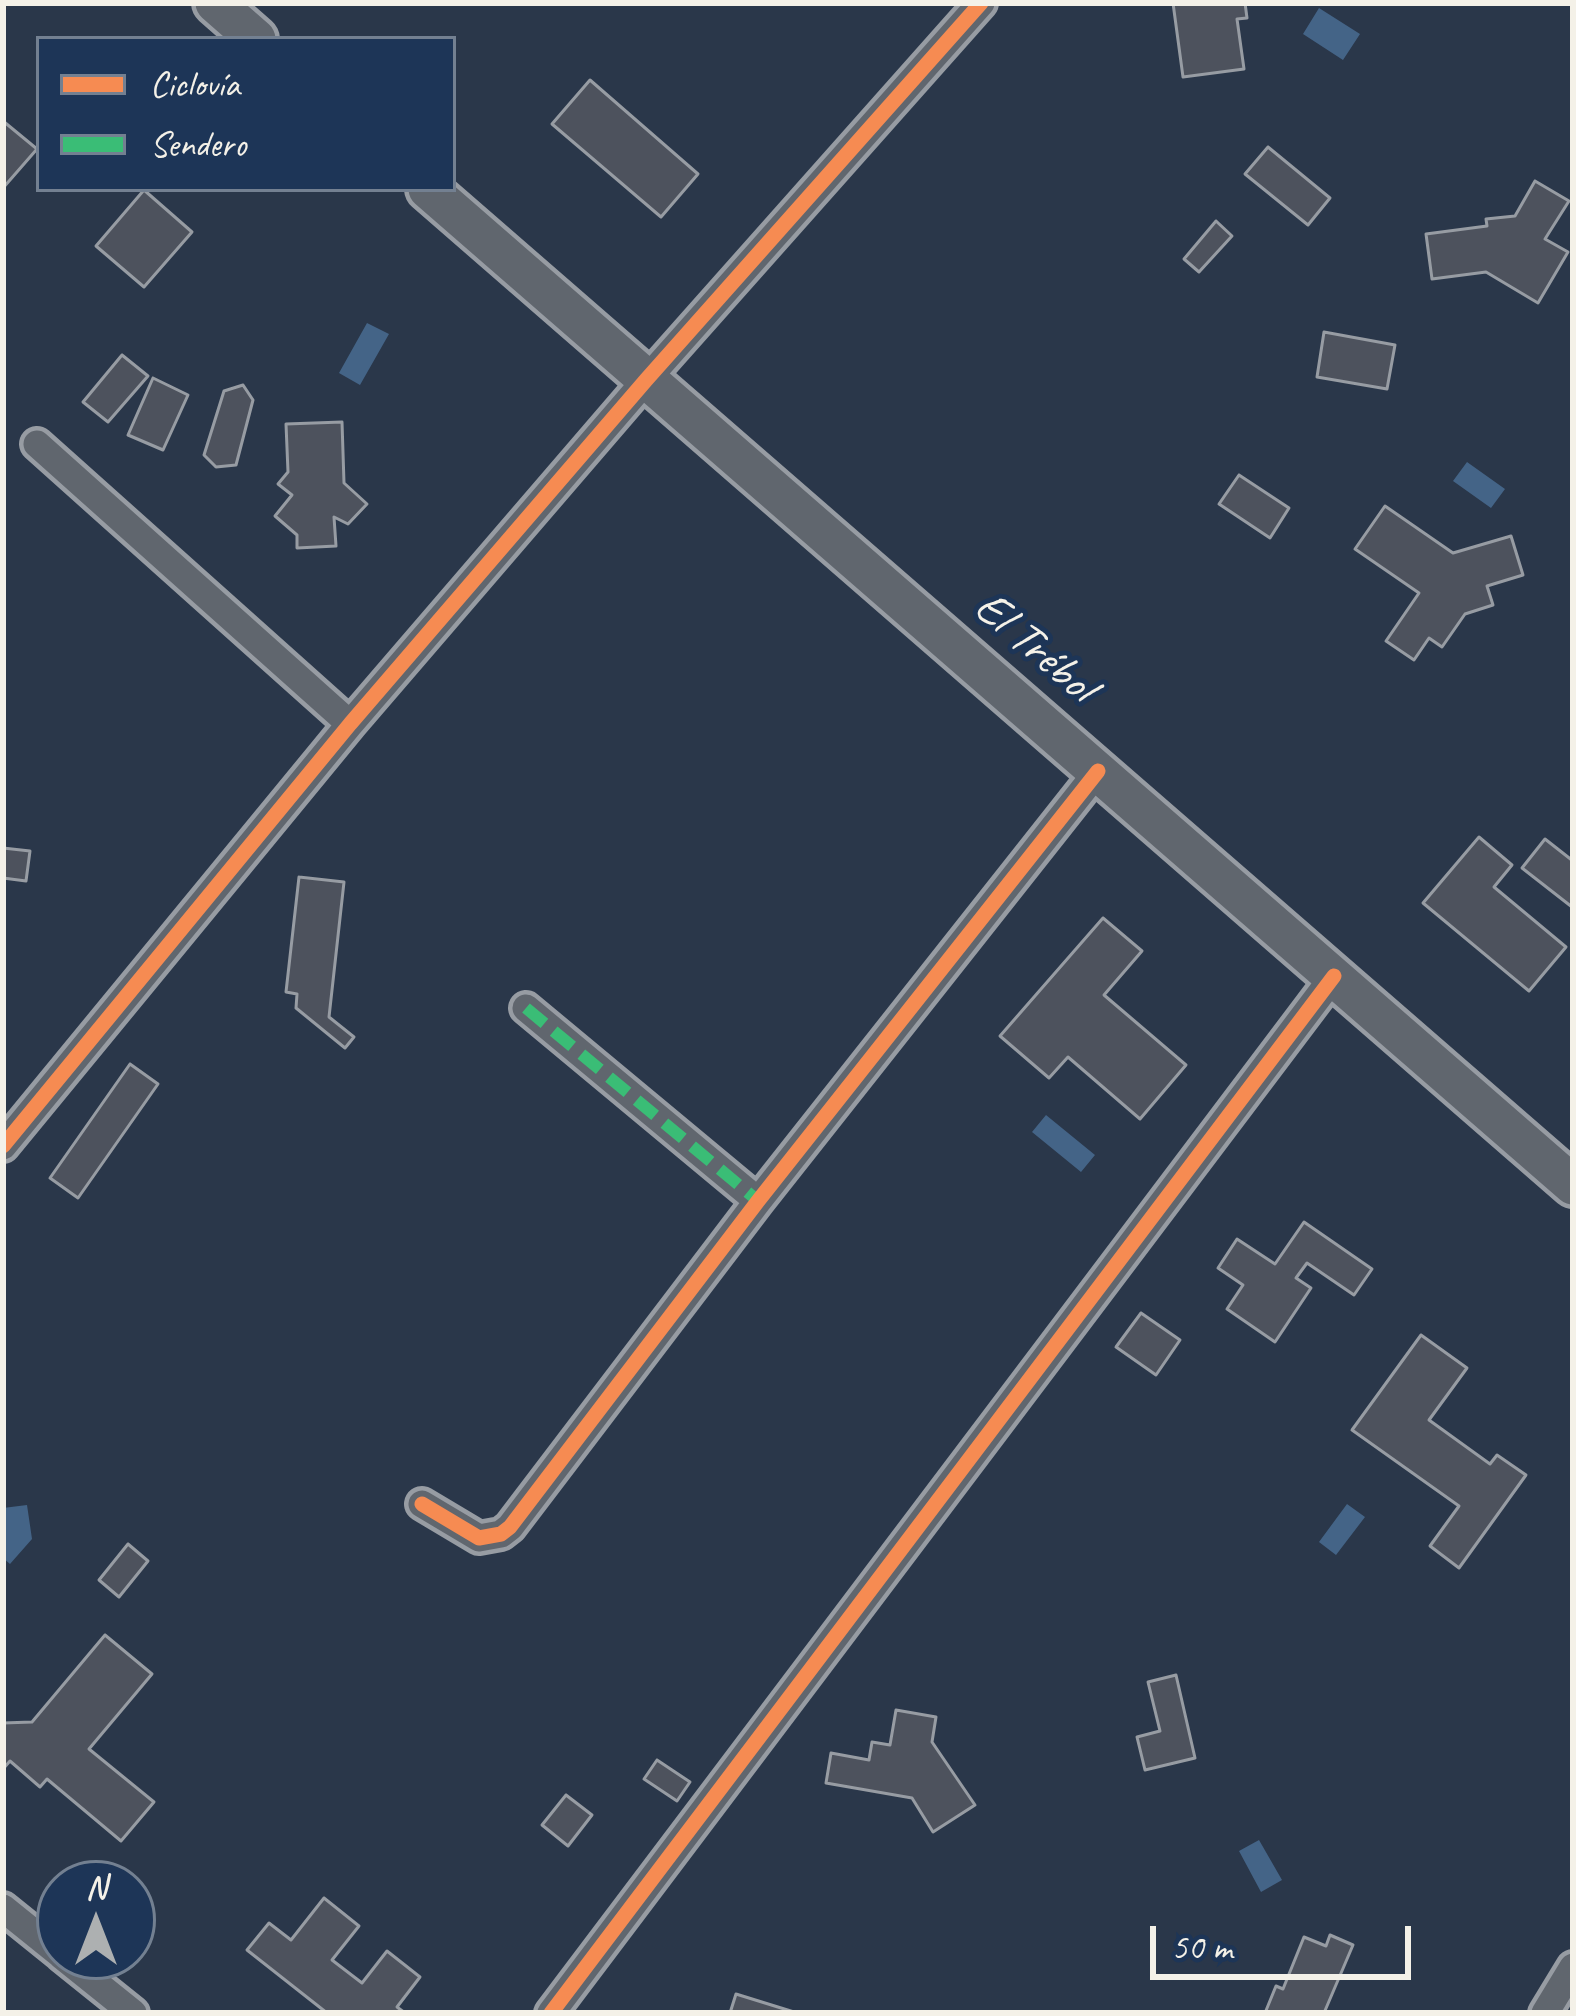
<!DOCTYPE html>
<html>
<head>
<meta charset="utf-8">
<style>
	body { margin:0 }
	#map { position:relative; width:1576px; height:2016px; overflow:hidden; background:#2a374a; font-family:Caveat,sans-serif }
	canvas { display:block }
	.frame { position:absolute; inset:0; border:6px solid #f4f1e8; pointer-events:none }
	.legend { position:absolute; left:36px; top:36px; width:420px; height:156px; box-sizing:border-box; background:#1d3557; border:3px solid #738091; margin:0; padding:15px 21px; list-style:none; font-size:36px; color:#f4f1e8 }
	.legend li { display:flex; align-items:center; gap:24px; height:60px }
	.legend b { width:60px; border:3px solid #738091 }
	.north { position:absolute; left:36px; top:1860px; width:120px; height:120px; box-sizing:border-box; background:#1d3557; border:3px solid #738091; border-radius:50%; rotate:0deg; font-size:33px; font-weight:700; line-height:48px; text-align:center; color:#f4f1e8 }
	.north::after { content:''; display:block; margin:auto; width:42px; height:54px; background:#adb0b1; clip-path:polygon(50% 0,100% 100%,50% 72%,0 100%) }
	.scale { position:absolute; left:1150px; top:1926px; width:261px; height:54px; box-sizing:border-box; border:6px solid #f4f1e8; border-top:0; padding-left:15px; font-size:36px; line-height:42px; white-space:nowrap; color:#f4f1e8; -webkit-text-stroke:9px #1d3557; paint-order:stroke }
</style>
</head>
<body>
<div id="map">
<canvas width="1576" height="2016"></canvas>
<div class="frame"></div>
<ul class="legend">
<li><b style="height:15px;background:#f68b52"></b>Ciclovía</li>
<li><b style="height:15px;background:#3abd76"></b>Sendero</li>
</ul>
<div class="north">N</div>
<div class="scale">50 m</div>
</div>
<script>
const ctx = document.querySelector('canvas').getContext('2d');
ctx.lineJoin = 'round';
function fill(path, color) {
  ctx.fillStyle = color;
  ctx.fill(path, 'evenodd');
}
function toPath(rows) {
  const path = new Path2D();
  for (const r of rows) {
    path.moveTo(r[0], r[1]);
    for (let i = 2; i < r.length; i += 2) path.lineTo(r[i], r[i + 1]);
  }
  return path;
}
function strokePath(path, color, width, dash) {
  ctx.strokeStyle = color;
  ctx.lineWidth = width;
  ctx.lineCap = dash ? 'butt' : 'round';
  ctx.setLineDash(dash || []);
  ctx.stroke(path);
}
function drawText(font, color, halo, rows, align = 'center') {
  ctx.font = font + ' Caveat,sans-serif';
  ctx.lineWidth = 10;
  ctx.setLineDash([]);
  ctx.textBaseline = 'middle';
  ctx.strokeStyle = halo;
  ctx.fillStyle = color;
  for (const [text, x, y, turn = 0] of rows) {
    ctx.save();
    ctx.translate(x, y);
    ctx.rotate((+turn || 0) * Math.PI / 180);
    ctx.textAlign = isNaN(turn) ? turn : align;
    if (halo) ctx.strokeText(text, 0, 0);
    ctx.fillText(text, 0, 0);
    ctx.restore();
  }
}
fill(toPath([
	[1319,8,1360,34,1343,60,1303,34],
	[367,323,389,334,360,385,339,373],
	[1467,462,1505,489,1491,508,1453,481],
	[1046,1115,1095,1155,1081,1172,1032,1132],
	[1347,1504,1365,1517,1336,1555,1319,1542],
	[27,1505,32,1539,10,1564,3,1558,3,1508],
	[1259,1840,1282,1880,1261,1892,1239,1851]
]), '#446487');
const building = toPath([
	[1173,3,1245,3,1247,18,1237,19,1244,69,1183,77,1173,3],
	[590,80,698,174,661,217,552,124,590,80],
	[3,121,37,149,3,188,3,121],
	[1268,147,1330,198,1308,225,1245,174,1268,147],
	[1535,181,1569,201,1545,239,1568,252,1538,303,1486,272,1432,279,1426,234,1487,226,1486,219,1515,216,1535,181],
	[144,190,192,232,144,287,96,246,144,190],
	[1216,221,1232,236,1199,272,1184,259,1216,221],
	[1324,332,1395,345,1387,389,1317,377,1324,332],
	[122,355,148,376,108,422,83,402,122,355],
	[153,378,188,395,163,450,128,435,153,378],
	[243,385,253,400,236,465,216,467,204,455,224,391,243,385],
	[342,422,344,483,367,504,348,524,334,517,336,546,297,548,297,535,275,516,292,495,278,484,288,472,286,424,342,422],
	[1239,475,1289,508,1270,538,1219,504,1239,475],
	[1385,506,1453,553,1511,536,1523,575,1487,586,1493,605,1465,614,1442,647,1429,638,1414,660,1386,641,1419,593,1355,549,1385,506],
	[1479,837,1512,865,1494,887,1566,947,1529,991,1423,903,1479,837],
	[1545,839,1573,861,1572,907,1522,868,1545,839],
	[3,848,30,851,26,881,3,878,3,848],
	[299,877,344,882,329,1017,354,1037,345,1048,296,1008,297,994,286,992,299,877],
	[1103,918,1142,951,1104,995,1186,1065,1140,1119,1068,1057,1049,1078,1000,1036,1103,918],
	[130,1064,158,1084,78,1198,50,1178,130,1064],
	[1304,1222,1372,1269,1354,1295,1307,1263,1296,1278,1311,1288,1275,1342,1227,1309,1243,1285,1218,1268,1237,1239,1275,1264,1304,1222],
	[1141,1313,1180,1340,1156,1375,1116,1347,1141,1313],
	[1421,1335,1467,1368,1429,1420,1490,1464,1497,1455,1526,1475,1459,1568,1430,1546,1459,1506,1352,1430,1421,1335],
	[128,1544,148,1561,119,1597,99,1580,128,1544],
	[105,1635,152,1674,89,1749,154,1802,121,1841,47,1779,40,1787,10,1761,3,1769,3,1723,32,1722,105,1635],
	[1176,1675,1195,1758,1145,1770,1137,1737,1160,1731,1148,1682,1176,1675],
	[896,1710,936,1717,932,1742,975,1805,933,1832,912,1798,826,1783,831,1753,869,1760,872,1742,890,1745,896,1710],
	[657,1760,690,1782,677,1801,644,1779,657,1760],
	[566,1795,592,1815,568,1846,542,1825,566,1795],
	[324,1898,359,1926,332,1960,362,1983,387,1951,420,1977,397,2007,405,2013,327,2013,247,1950,269,1923,291,1940,324,1898],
	[1330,1935,1353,1945,1324,2013,1265,2013,1276,1986,1283,1989,1304,1937,1326,1946,1330,1935],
	[736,1994,794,2012,794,2013,730,2013,736,1994]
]);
fill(building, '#4d525d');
strokePath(building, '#979ca3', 3);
const street = toPath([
	[37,444,350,724],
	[526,1008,758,1201],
	[3,1146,350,724,646,380,981,3],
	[422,1504,479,1538,501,1534,510,1527,758,1201,1098,771],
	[3,1908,60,1954],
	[62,1956,133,2013],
	[551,2013,1334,976],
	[1545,2013,1573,1967]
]);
const secondary = toPath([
	[215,3,256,39],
	[428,189,1573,1185]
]);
strokePath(street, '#979ca3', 36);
strokePath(secondary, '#979ca3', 48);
strokePath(street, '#60666e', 27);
strokePath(secondary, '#60666e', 39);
strokePath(toPath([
	[526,1008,758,1201]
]), '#3abd76', 12, [24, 12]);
strokePath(toPath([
	[3,1146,350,724,646,380,981,3],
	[422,1504,479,1538,501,1534,510,1527,758,1201,1098,771],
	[551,2013,1334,976]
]), '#f68b52', 15);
drawText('48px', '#f4f1e8', '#1d3557', [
	["El Trébol",1034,648,41]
]);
</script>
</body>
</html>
